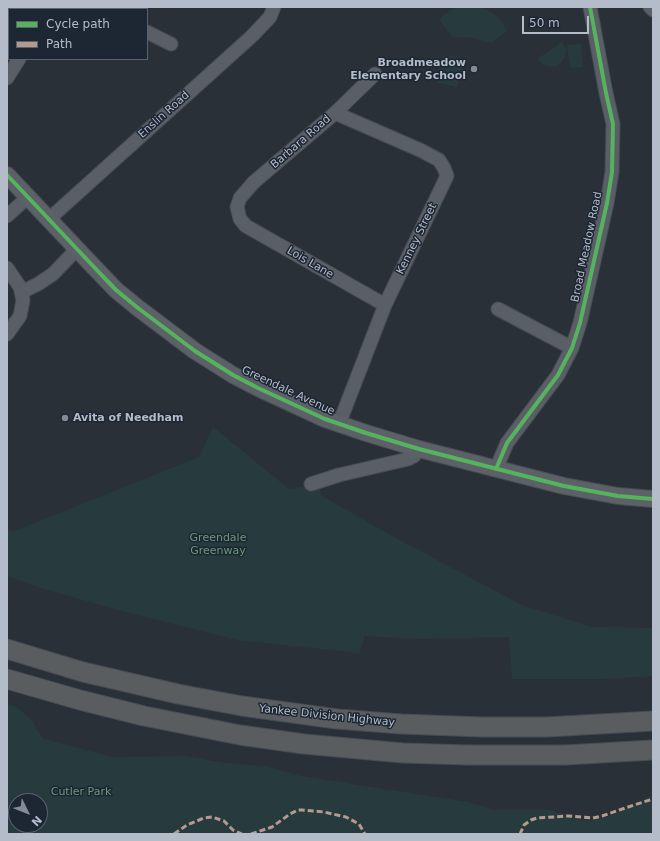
<!DOCTYPE html>
<html>
<head>
<meta charset="utf-8">
<style>
	body { margin:0 }
	#map { position:relative; width:660px; height:841px; overflow:hidden; background:#2a3038; font-family:"DejaVu Sans",sans-serif }
	canvas { display:block }
	.frame { position:absolute; inset:0; border:8px solid #b4bcc9; pointer-events:none }
	.legend { position:absolute; left:8px; top:8px; width:140px; height:52px; box-sizing:border-box; background:#1d2633; border:1px solid #59626f; margin:0; padding:5px 7px; list-style:none; font-size:12px; color:#b4bcc9 }
	.legend li { display:flex; align-items:center; gap:8px; height:20px }
	.legend b { width:20px; border:1px solid #59626f }
	.north { position:absolute; left:8px; top:793px; width:40px; height:40px; box-sizing:border-box; background:#1d2633; border:1px solid #59626f; border-radius:50%; rotate:133deg; font-size:11px; font-weight:700; line-height:16px; text-align:center; color:#b4bcc9 }
	.north::after { content:''; display:block; margin:auto; width:14px; height:18px; background:#848b96; clip-path:polygon(50% 0,100% 100%,50% 72%,0 100%) }
	.scale { position:absolute; left:522px; top:16px; width:67px; height:18px; box-sizing:border-box; border:2px solid #b4bcc9; border-top:0; padding-left:5px; font-size:12px; line-height:14px; white-space:nowrap; color:#b4bcc9; -webkit-text-stroke:3px #1d2633; paint-order:stroke }
</style>
</head>
<body>
<div id="map">
<canvas width="660" height="841"></canvas>
<div class="frame"></div>
<ul class="legend">
<li><b style="height:5px;background:#56b35d"></b>Cycle path</li>
<li><b style="height:5px;background:#b69a8f"></b>Path</li>
</ul>
<div class="north">N</div>
<div class="scale">50 m</div>
</div>
<script>
const ctx = document.querySelector('canvas').getContext('2d');
ctx.lineJoin = 'round';
function fill(path, color) {
  ctx.fillStyle = color;
  ctx.fill(path, 'evenodd');
}
function toPath(rows) {
  const path = new Path2D();
  for (const r of rows) {
    path.moveTo(r[0], r[1]);
    for (let i = 2; i < r.length; i += 2) path.lineTo(r[i], r[i + 1]);
  }
  return path;
}
function strokePath(path, color, width, dash) {
  ctx.strokeStyle = color;
  ctx.lineWidth = width;
  ctx.lineCap = dash ? 'butt' : 'round';
  ctx.setLineDash(dash || []);
  ctx.stroke(path);
}
function drawText(font, color, halo, rows, align = 'center') {
  ctx.font = font + ' "DejaVu Sans",sans-serif';
  ctx.lineWidth = 3;
  ctx.setLineDash([]);
  ctx.textBaseline = 'middle';
  ctx.strokeStyle = halo;
  ctx.fillStyle = color;
  for (const [text, x, y, turn = 0] of rows) {
    ctx.save();
    ctx.translate(x, y);
    ctx.rotate((+turn || 0) * Math.PI / 180);
    ctx.textAlign = isNaN(turn) ? turn : align;
    if (halo) ctx.strokeText(text, 0, 0);
    ctx.fillText(text, 0, 0);
    ctx.restore();
  }
}
fill(toPath([
	[458,7,481,7,493,13,501,21,507,31,491,43,469,37,452,37,439,19,450,10],
	[562,41,567,51,563,61,557,66,550,67,540,62,538,58,554,48],
	[581,44,583,67,570,68,567,45],
	[443,55,463,59,457,87,437,83],
	[213,427,289,489,323,484,320,490,322,496,394,537,522,605,592,627,653,628,653,676,604,679,512,679,509,637,421,639,365,636,359,653,237,640,118,610,41,588,7,576,7,528,12,532,199,457],
	[7,704,16,707,32,720,38,732,44,739,113,757,185,756,225,763,265,766,301,776,468,802,494,810,552,810,571,818,591,821,615,814,653,795,653,834,7,834],
	[16,801,40,801,40,825,16,825]
]), '#273a3e');
const minor = toPath([
	[99,7,103,9],
	[650,7,653,10],
	[52,9,53,7],
	[147,32,171,44],
	[375,74,335,113,254,182,240,198,237,207,240,219,246,226,385,305],
	[7,78,19,59],
	[335,113,420,150,439,160,444,168,447,176,385,305,339,424],
	[7,216,28,197],
	[49,219,252,36,270,17,274,7],
	[7,268,20,287,23,300,20,316,7,334],
	[22,292,38,284,53,274,77,249],
	[498,309,572,348],
	[496,469,507,443,558,375,572,348,580,323,607,203,612,172,613,124,606,93,590,7],
	[311,484,339,475,408,459,414,456,419,449]
]);
const major = toPath([
	[7,175,93,266,116,290,138,308,195,351,233,375,258,388,325,419,366,433,419,449,564,486,618,496,653,499]
]);
const highway = toPath([
	[7,649,83,672,178,694,242,706,337,719,401,724,482,727,547,727,653,721],
	[7,679,80,700,144,716,240,735,304,744,403,753,468,755,565,755,653,750]
]);
strokePath(minor, '#484c53', 15);
strokePath(major, '#484c55', 18);
strokePath(highway, '#474c53', 21);
strokePath(minor, '#5a5e66', 13);
strokePath(major, '#5c6168', 16);
strokePath(highway, '#5a5d60', 19);
strokePath(toPath([
	[174,834,187,825,204,818,212,817,224,821,233,830,242,834],
	[251,834,272,827,290,814,298,810,302,810,324,812,346,817,359,824,365,834],
	[520,834,524,825,531,820,537,818,568,816,593,818,602,816,634,805,653,799]
]), '#b69a8f', 3, [6, 3]);
strokePath(toPath([
	[7,175,93,266,116,290,138,308,195,351,233,375,258,388,325,419,366,433,419,449,564,486,618,496,653,499],
	[496,469,507,443,558,375,572,348,580,323,607,203,612,172,613,124,606,93,590,7]
]), '#56b35d', 4);
for (const [x, y, r, color] of [
	[474,69,4,"#848b96"],
	[65,418,4,"#848b96"]
]) {
  const dot = new Path2D();
  dot.arc(x, y, r, 0, 2 * Math.PI);
  ctx.fillStyle = color;
  ctx.fill(dot);
  strokePath(dot, '#1d2633', 1.5);
}
drawText('bold 11px', '#b4bcc9', '#1d2633', [
	["Broadmeadow",466,63],
	["Elementary School",466,76],
	["Avita of Needham",73,418,"left"]
], 'right');
drawText('11px', '#b4bcc9', '#1d2633', [
	["Enslin Road",164,115,-42],
	["Barbara Road",301,142,-41],
	["Kenney Street",417,239,-64],
	["Broad Meadow Road",587,247,-78],
	["Lois Lane",310,263,30],
	["Greendale Avenue",288,391,25],
	["Yankee Division Highway",327,716,6]
]);
drawText('11px', '#6b9a76', '#1d2633', [
	["Greendale",218,538],
	["Greenway",218,551],
	["Cutler Park",81,792]
]);
</script>
</body>
</html>
